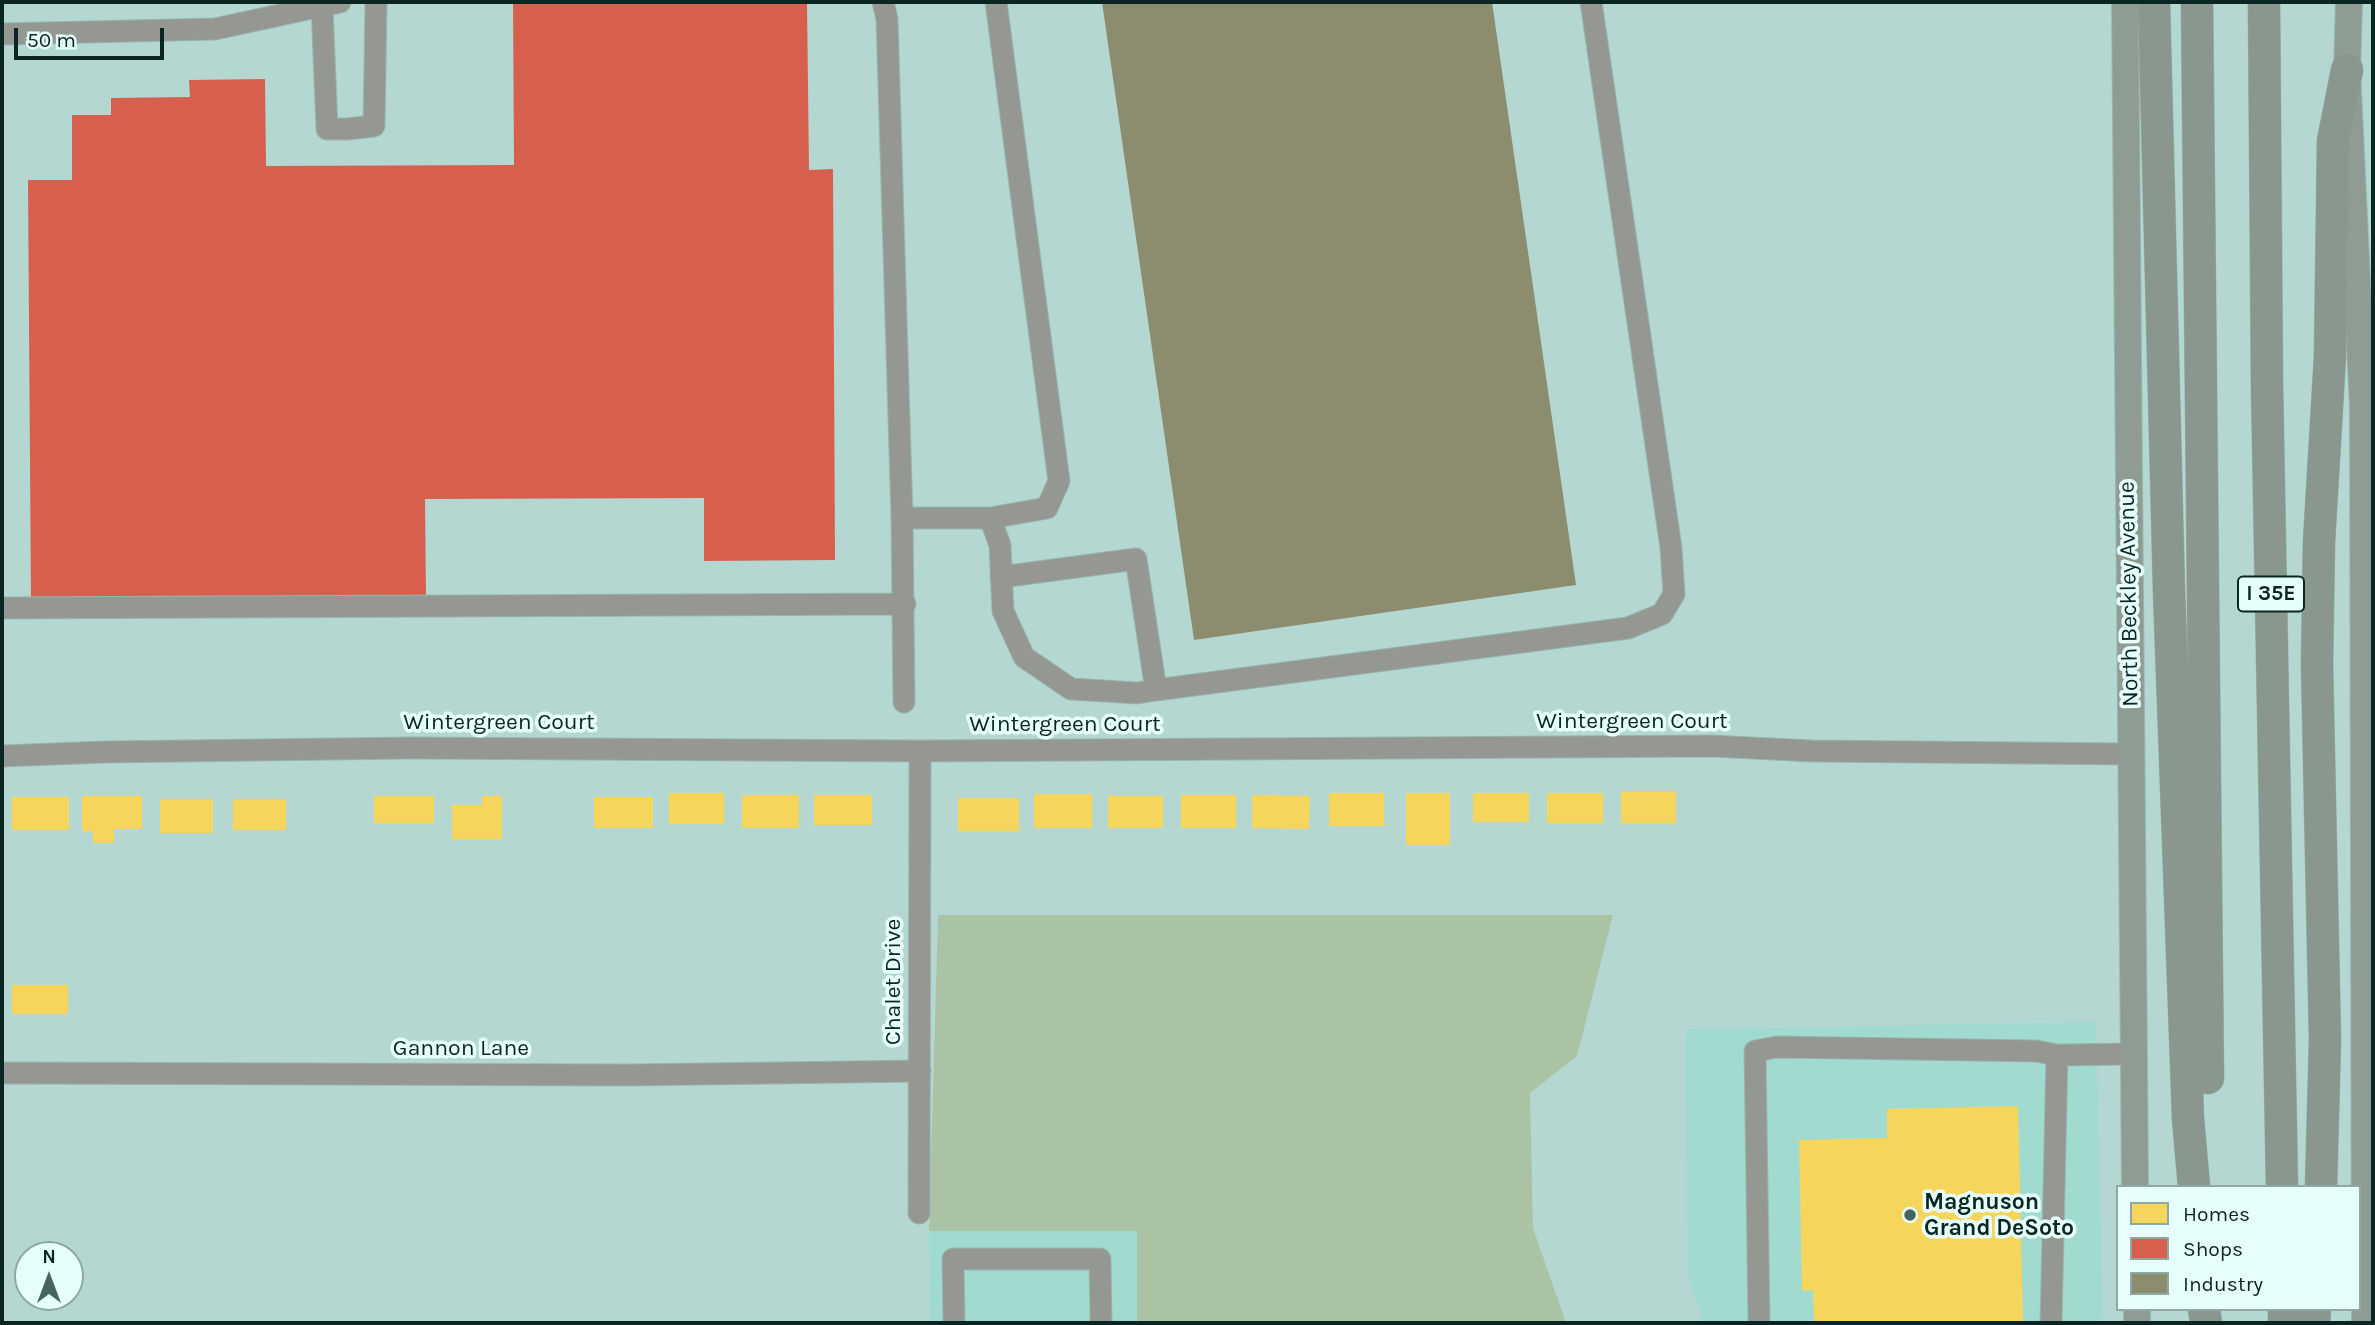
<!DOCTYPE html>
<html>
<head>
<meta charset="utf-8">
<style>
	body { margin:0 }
	#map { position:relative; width:2375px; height:1325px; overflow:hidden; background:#b4d8d1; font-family:Karla,sans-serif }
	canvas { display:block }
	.frame { position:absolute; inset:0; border:4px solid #0b2622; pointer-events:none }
	.legend { position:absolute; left:2116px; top:1185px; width:245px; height:126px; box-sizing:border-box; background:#e6fffa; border:2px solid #8ea8a4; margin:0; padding:9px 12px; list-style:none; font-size:21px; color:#0b2622 }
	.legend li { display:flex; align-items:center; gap:14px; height:35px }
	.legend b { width:35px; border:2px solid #8ea8a4 }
	.north { position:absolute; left:14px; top:1241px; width:70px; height:70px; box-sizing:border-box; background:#e6fffa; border:2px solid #8ea8a4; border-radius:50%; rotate:0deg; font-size:19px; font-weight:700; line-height:28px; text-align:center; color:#0b2622 }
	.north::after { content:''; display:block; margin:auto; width:24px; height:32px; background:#46645f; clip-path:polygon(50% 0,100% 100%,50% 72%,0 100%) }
	.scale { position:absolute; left:14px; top:28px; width:150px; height:32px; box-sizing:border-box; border:4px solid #0b2622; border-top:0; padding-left:9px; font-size:21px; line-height:24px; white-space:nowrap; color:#0b2622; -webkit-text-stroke:5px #e6fffa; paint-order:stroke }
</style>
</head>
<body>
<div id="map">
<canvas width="2375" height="1325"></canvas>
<div class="frame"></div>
<ul class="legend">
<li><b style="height:19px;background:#f6d55c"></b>Homes</li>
<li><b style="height:19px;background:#d6604d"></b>Shops</li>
<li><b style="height:19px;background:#8c8c6e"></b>Industry</li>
</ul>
<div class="north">N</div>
<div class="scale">50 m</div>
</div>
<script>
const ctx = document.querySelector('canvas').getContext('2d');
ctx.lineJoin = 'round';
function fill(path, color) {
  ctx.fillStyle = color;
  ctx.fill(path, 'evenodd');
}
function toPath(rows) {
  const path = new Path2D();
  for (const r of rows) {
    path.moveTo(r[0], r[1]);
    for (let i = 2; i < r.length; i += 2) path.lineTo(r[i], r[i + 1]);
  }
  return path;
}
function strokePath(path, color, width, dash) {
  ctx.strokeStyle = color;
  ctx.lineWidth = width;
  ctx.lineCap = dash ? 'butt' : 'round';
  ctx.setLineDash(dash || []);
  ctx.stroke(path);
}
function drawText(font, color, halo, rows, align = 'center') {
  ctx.font = font + ' Karla,sans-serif';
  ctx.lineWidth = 7;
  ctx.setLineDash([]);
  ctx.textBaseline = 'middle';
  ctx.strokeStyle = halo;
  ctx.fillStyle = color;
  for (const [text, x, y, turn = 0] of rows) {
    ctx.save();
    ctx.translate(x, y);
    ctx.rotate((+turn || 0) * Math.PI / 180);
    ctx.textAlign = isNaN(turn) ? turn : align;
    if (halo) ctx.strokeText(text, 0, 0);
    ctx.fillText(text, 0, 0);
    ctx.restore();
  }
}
fill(toPath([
	[2096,1022,2103,1323,1704,1323,1688,1274,1687,1254,1686,1029],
	[929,1231,1137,1231,1137,1323,930,1323]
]), '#a1dbd0');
fill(toPath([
	[938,915,1613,915,1577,1056,1530,1093,1533,1228,1566,1323,1137,1323,1137,1231,929,1231]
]), '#abc3a5');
fill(toPath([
	[1621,791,1676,791,1676,823,1621,823],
	[669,793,724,793,724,824,669,824],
	[1329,793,1384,793,1384,826,1329,826],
	[1406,793,1450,793,1450,845,1406,845],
	[1473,793,1529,793,1529,822,1473,822],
	[1547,793,1603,793,1603,823,1547,823],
	[1034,794,1092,794,1092,828,1034,828],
	[742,795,799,795,799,828,742,828],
	[814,795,872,795,872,825,814,825],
	[1181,795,1236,795,1236,828,1181,828],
	[1252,795,1310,796,1309,829,1252,828],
	[82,796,142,796,142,829,114,829,114,843,93,843,93,831,82,831],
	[374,796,434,796,434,823,374,823],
	[482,796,502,796,502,839,452,839,452,805,482,805],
	[1108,796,1163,796,1163,828,1108,828],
	[12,797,69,797,69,830,12,830],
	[594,797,653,797,653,828,594,828],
	[958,798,1019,798,1019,831,958,831],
	[160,799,213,799,213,833,160,833],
	[233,799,286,799,286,830,233,830],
	[12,985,68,985,68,1014,12,1014],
	[2018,1106,2023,1323,1814,1323,1813,1290,1802,1291,1799,1140,1887,1138,1887,1109]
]), '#f6d55c');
fill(toPath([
	[513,2,807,2,809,170,833,169,835,560,704,561,704,498,425,499,426,599,31,602,28,180,72,180,72,115,111,115,111,98,190,97,189,80,265,79,266,166,514,165]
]), '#d6604d');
fill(toPath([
	[1102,2,1492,2,1576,585,1194,640]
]), '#8c8c6e');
const minor = toPath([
	[883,2,887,19,902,518,904,702],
	[322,6,327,129,347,129,374,126,376,2],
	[2,34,215,29,340,2],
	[902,518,990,518,1047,508,1059,481,996,2],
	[990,518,1000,545,1003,611,1024,657,1071,689,1137,693,1156,690,1628,628,1662,614,1674,594,1671,548,1591,2],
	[1001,577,1136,559,1156,690],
	[2,608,905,604],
	[2,756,105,752,410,748,920,751,1712,746,1812,751,2129,754],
	[2,1073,629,1075,920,1071],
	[919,1213,920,751],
	[954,1323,953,1259,1100,1259,1101,1323],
	[1759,1323,1755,1051,1777,1047,2036,1051,2057,1055],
	[2051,1323,2057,1055,2133,1054]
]);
const major = toPath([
	[2125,2,2135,1187],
	[2349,2,2347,70,2363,408,2365,1323],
	[2137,1309,2137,1323]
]);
const highway = toPath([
	[2154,2,2169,591,2188,1118,2194,1187],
	[2197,2,2208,1078],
	[2264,2,2267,385,2282,1187],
	[2321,1187,2325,1040,2317,664,2319,542,2330,356,2333,141,2347,70],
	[2204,1309,2206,1323],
	[2284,1309,2284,1323],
	[2314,1323,2315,1309]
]);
strokePath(minor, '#98b6b0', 23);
strokePath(major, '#98b6b0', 28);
strokePath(highway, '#98b6b0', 33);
strokePath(minor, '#959892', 21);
strokePath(major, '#8f9c94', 26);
strokePath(highway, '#89978f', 32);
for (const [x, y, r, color] of [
	[1910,1215,7,"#46645f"]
]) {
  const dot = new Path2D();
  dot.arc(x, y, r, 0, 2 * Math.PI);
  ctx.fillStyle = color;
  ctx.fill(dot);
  strokePath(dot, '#e6fffa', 2.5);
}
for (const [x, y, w] of [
	[2271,594,66]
]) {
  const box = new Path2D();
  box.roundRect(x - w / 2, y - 17.5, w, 35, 5);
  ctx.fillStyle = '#e6fffa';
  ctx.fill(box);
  strokePath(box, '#0b2622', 2);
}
drawText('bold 21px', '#0b2622', null, [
	["I 35E",2271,594]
]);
drawText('23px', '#0b2622', '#e6fffa', [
	["North Beckley Avenue",2129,594,-91],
	["Wintergreen Court",1632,721],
	["Wintergreen Court",499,722],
	["Wintergreen Court",1065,724],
	["Chalet Drive",893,982,-90],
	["Gannon Lane",461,1048]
]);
drawText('bold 23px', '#0b2622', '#e6fffa', [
	["Magnuson",1924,1202],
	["Grand DeSoto",1924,1228]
], 'left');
</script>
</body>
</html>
